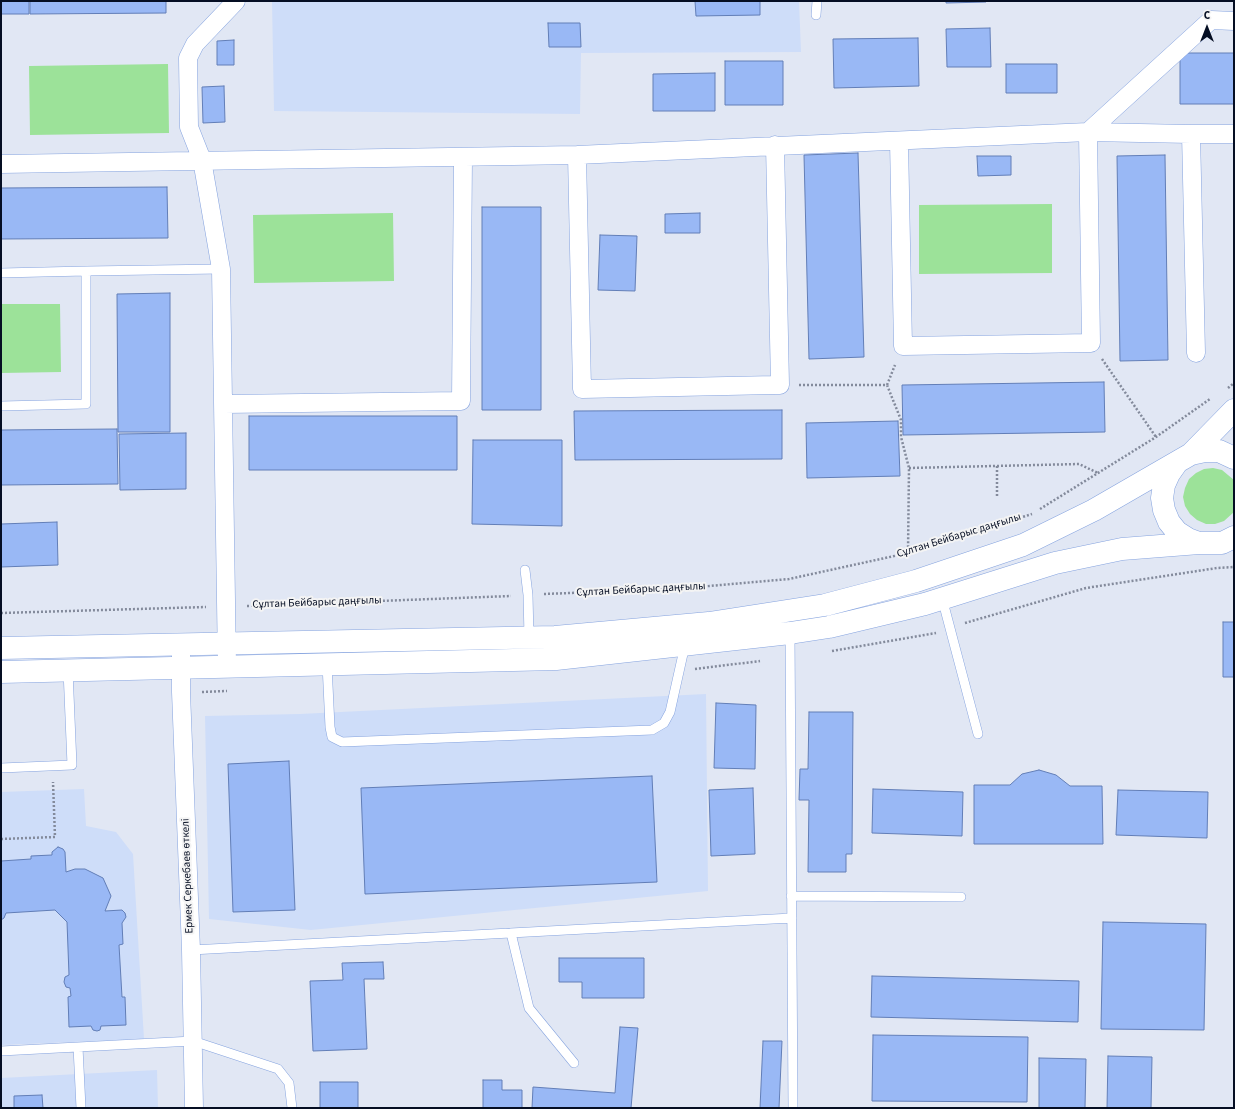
<!DOCTYPE html>
<html>
<head>
<meta charset="utf-8">
<style>
	body { margin:0 }
	#map { position:relative; width:1235px; height:1109px; overflow:hidden; background:#e1e7f4; font-family:"Source Sans 3",sans-serif }
	canvas { display:block }
	.frame { position:absolute; inset:0; border:2px solid #050e23; pointer-events:none }
	.north { position:absolute; left:1187px; top:8px; width:40px; height:40px; -webkit-text-stroke:3px #f4f4f4; paint-order:stroke; rotate:0deg; font-size:11px; font-weight:700; line-height:16px; text-align:center; color:#050e23 }
	.north::after { content:''; display:block; margin:auto; width:14px; height:18px; background:#050e23; clip-path:polygon(50% 0,100% 100%,50% 72%,0 100%) }
</style>
</head>
<body>
<div id="map">
<canvas width="1235" height="1109"></canvas>
<div class="frame"></div>
<div class="north">С</div>
</div>
<script>
const ctx = document.querySelector('canvas').getContext('2d');
ctx.lineJoin = 'round';
function fill(path, color) {
  ctx.fillStyle = color;
  ctx.fill(path, 'evenodd');
}
function toPath(rows) {
  const path = new Path2D();
  for (const r of rows) {
    path.moveTo(r[0], r[1]);
    for (let i = 2; i < r.length; i += 2) path.lineTo(r[i], r[i + 1]);
  }
  return path;
}
function strokePath(path, color, width, dash) {
  ctx.strokeStyle = color;
  ctx.lineWidth = width;
  ctx.lineCap = dash ? 'butt' : 'round';
  ctx.setLineDash(dash || []);
  ctx.stroke(path);
}
function drawText(font, color, halo, rows, align = 'center') {
  ctx.font = font + ' "Source Sans 3",sans-serif';
  ctx.lineWidth = 4;
  ctx.setLineDash([]);
  ctx.textBaseline = 'middle';
  ctx.strokeStyle = halo;
  ctx.fillStyle = color;
  for (const [text, x, y, turn = 0] of rows) {
    ctx.save();
    ctx.translate(x, y);
    ctx.rotate((+turn || 0) * Math.PI / 180);
    ctx.textAlign = isNaN(turn) ? turn : align;
    if (halo) ctx.strokeText(text, 0, 0);
    ctx.fillText(text, 0, 0);
    ctx.restore();
  }
}
fill(toPath([
	[272,1,799,1,801,52,581,53,580,114,274,111],
	[706,694,708,891,311,930,209,919,205,716,300,714],
	[84,789,86,826,116,832,133,854,144,1039,1,1045,1,792],
	[157,1070,158,1108,1,1108,1,1078]
]), '#ceddf9');
fill(toPath([
	[168,64,169,133,30,135,29,66],
	[1052,204,1052,273,919,274,919,205],
	[393,213,394,281,254,283,253,215],
	[1,304,60,304,61,372,1,373],
	[1213,468,1222,470,1234,480,1234,512,1224,521,1215,524,1206,524,1197,520,1190,514,1185,506,1183,497,1185,488,1189,479,1196,473,1204,469]
]), '#9ce299');
const building = toPath([
	[1,1,29,1,29,14,1,14,1,1],
	[30,1,166,1,166,13,30,14,30,1],
	[695,1,760,1,760,15,696,16,695,1],
	[946,1,986,1,986,2,946,3,946,1],
	[548,23,580,23,581,47,549,47,548,23],
	[990,28,991,67,947,67,946,29,990,28],
	[918,38,919,86,834,88,833,39,918,38],
	[234,40,234,65,217,65,217,41,234,40],
	[1180,53,1234,53,1234,104,1180,104,1180,53],
	[725,61,783,61,783,105,725,105,725,61],
	[1006,64,1057,64,1057,93,1006,93,1006,64],
	[715,73,715,111,653,111,653,74,715,73],
	[224,86,225,122,203,123,202,87,224,86],
	[858,153,864,357,809,359,804,155,858,153],
	[1165,155,1168,360,1120,361,1117,156,1165,155],
	[977,156,1011,156,1011,175,978,176,977,156],
	[167,187,168,238,1,239,1,188,167,187],
	[482,207,541,207,541,410,482,410,482,207],
	[700,213,700,233,665,233,665,214,700,213],
	[600,235,637,236,635,291,598,290,600,235],
	[170,293,170,432,118,432,117,294,170,293],
	[1104,382,1105,432,903,435,902,385,1104,382],
	[782,410,782,459,575,460,574,411,782,410],
	[249,416,457,416,457,470,249,470,249,416],
	[898,421,900,476,807,478,806,423,898,421],
	[117,429,118,484,1,485,1,430,117,429],
	[186,433,186,489,120,490,119,434,186,433],
	[473,440,562,440,562,526,472,524,473,440],
	[57,522,58,565,1,567,1,524,57,522],
	[1223,622,1234,622,1234,677,1223,677,1223,622],
	[716,703,756,705,755,769,714,768,716,703],
	[809,712,853,712,852,854,846,854,846,872,808,872,809,800,799,800,800,769,808,769,809,712],
	[289,761,295,910,233,912,228,764,289,761],
	[1039,770,1056,775,1070,786,1102,786,1103,844,974,844,974,785,1010,785,1022,774,1039,770],
	[652,776,657,882,365,894,361,788,652,776],
	[753,788,755,854,711,856,709,790,753,788],
	[873,789,963,792,962,836,872,833,873,789],
	[1118,790,1208,792,1207,838,1116,835,1118,790],
	[58,847,63,849,65,852,66,872,75,869,85,869,103,878,111,896,105,911,122,910,125,913,126,917,122,923,123,944,119,945,122,997,125,997,126,1025,101,1026,100,1030,97,1031,93,1030,91,1026,69,1027,68,997,71,996,70,988,66,987,64,982,65,977,69,975,67,922,55,910,6,913,4,918,1,920,1,861,31,859,31,856,52,855,52,852,58,847],
	[1103,922,1206,924,1204,1030,1101,1029,1103,922],
	[559,958,644,958,644,998,582,998,582,982,559,982,559,958],
	[383,962,384,979,364,979,367,1049,313,1051,310,981,343,980,342,963,383,962],
	[872,976,1079,981,1078,1022,871,1017,872,976],
	[620,1027,638,1028,631,1108,532,1108,533,1087,615,1093,620,1027],
	[873,1035,1028,1037,1027,1102,872,1101,873,1035],
	[763,1041,782,1041,779,1108,760,1108,763,1041],
	[1108,1056,1152,1057,1151,1108,1107,1108,1108,1056],
	[1039,1058,1086,1059,1085,1108,1039,1108,1039,1058],
	[483,1080,502,1080,502,1090,522,1090,522,1108,483,1108,483,1080],
	[320,1082,358,1082,358,1108,320,1108,320,1082],
	[42,1095,43,1108,14,1108,14,1096,42,1095]
]);
fill(building, '#99b8f5');
strokePath(building, '#627eb7', 1);
const service = toPath([
	[816,15,817,1],
	[1,273,86,271],
	[1,406,86,404,86,271,221,269],
	[525,570,528,595,529,637],
	[942,598,978,734],
	[790,633,793,1108],
	[327,664,330,727,332,737,342,742,652,730,664,723,670,712,685,645],
	[1,768,72,765,68,670],
	[791,896,961,897],
	[511,933,529,1008,574,1063],
	[191,950,792,918],
	[78,1047,81,1108],
	[1,1051,193,1041,278,1069,289,1083,292,1108]
]);
const minor = toPath([
	[899,141,903,346,1091,343,1088,132,1211,20,1234,21],
	[577,155,582,389,775,385,780,385,775,145],
	[1,164,577,155,1088,132,1191,134],
	[1196,353,1191,134,1234,134],
	[224,404,461,401,463,157],
	[181,644,181,692,191,950,194,1108],
	[227,667,221,269,202,160,189,127,188,58,195,44,236,1]
]);
const primary = toPath([
	[1191,454,1234,410],
	[1176,464,1169,474,1164,485,1162,498,1164,510,1169,522,1177,532,1188,539,1199,543,1222,543,1234,537],
	[1,648,555,637,709,623,825,605,916,581,1023,545,1094,510,1191,454,1205,451,1219,451,1234,458],
	[1,672,556,659,790,633,829,627,925,604,1055,563,1122,549,1199,543]
]);
strokePath(service, '#85a3df', 10);
strokePath(minor, '#85a3df', 19);
strokePath(primary, '#85a3df', 23);
strokePath(toPath([
	[1102,359,1156,437],
	[799,385,887,385,895,365],
	[887,385,901,420,901,437,909,468,908,553],
	[1228,388,1234,383],
	[909,468,1079,464,1098,473],
	[997,496,997,466],
	[1040,509,1156,437,1210,399],
	[544,594,675,589,789,579,908,553,1032,514],
	[247,606,511,596],
	[1,613,206,607],
	[965,623,1086,588,1217,568,1234,567],
	[832,651,936,633],
	[695,669,760,661],
	[202,692,227,691],
	[1,839,55,837,53,782]
]), '#838a9b', 2.5, [2, 2]);
strokePath(service, '#fff', 9);
strokePath(minor, '#fff', 18);
strokePath(primary, '#fff', 22);
drawText('11px', '#050e23', '#f4f4f4', [
	["Сұлтан Бейбарыс даңғылы",959,536,-17],
	["Сұлтан Бейбарыс даңғылы",641,590,-3],
	["Сұлтан Бейбарыс даңғылы",317,603,-2],
	["Ермек Серкебаев өткелі",188,876,-92]
]);
</script>
</body>
</html>
